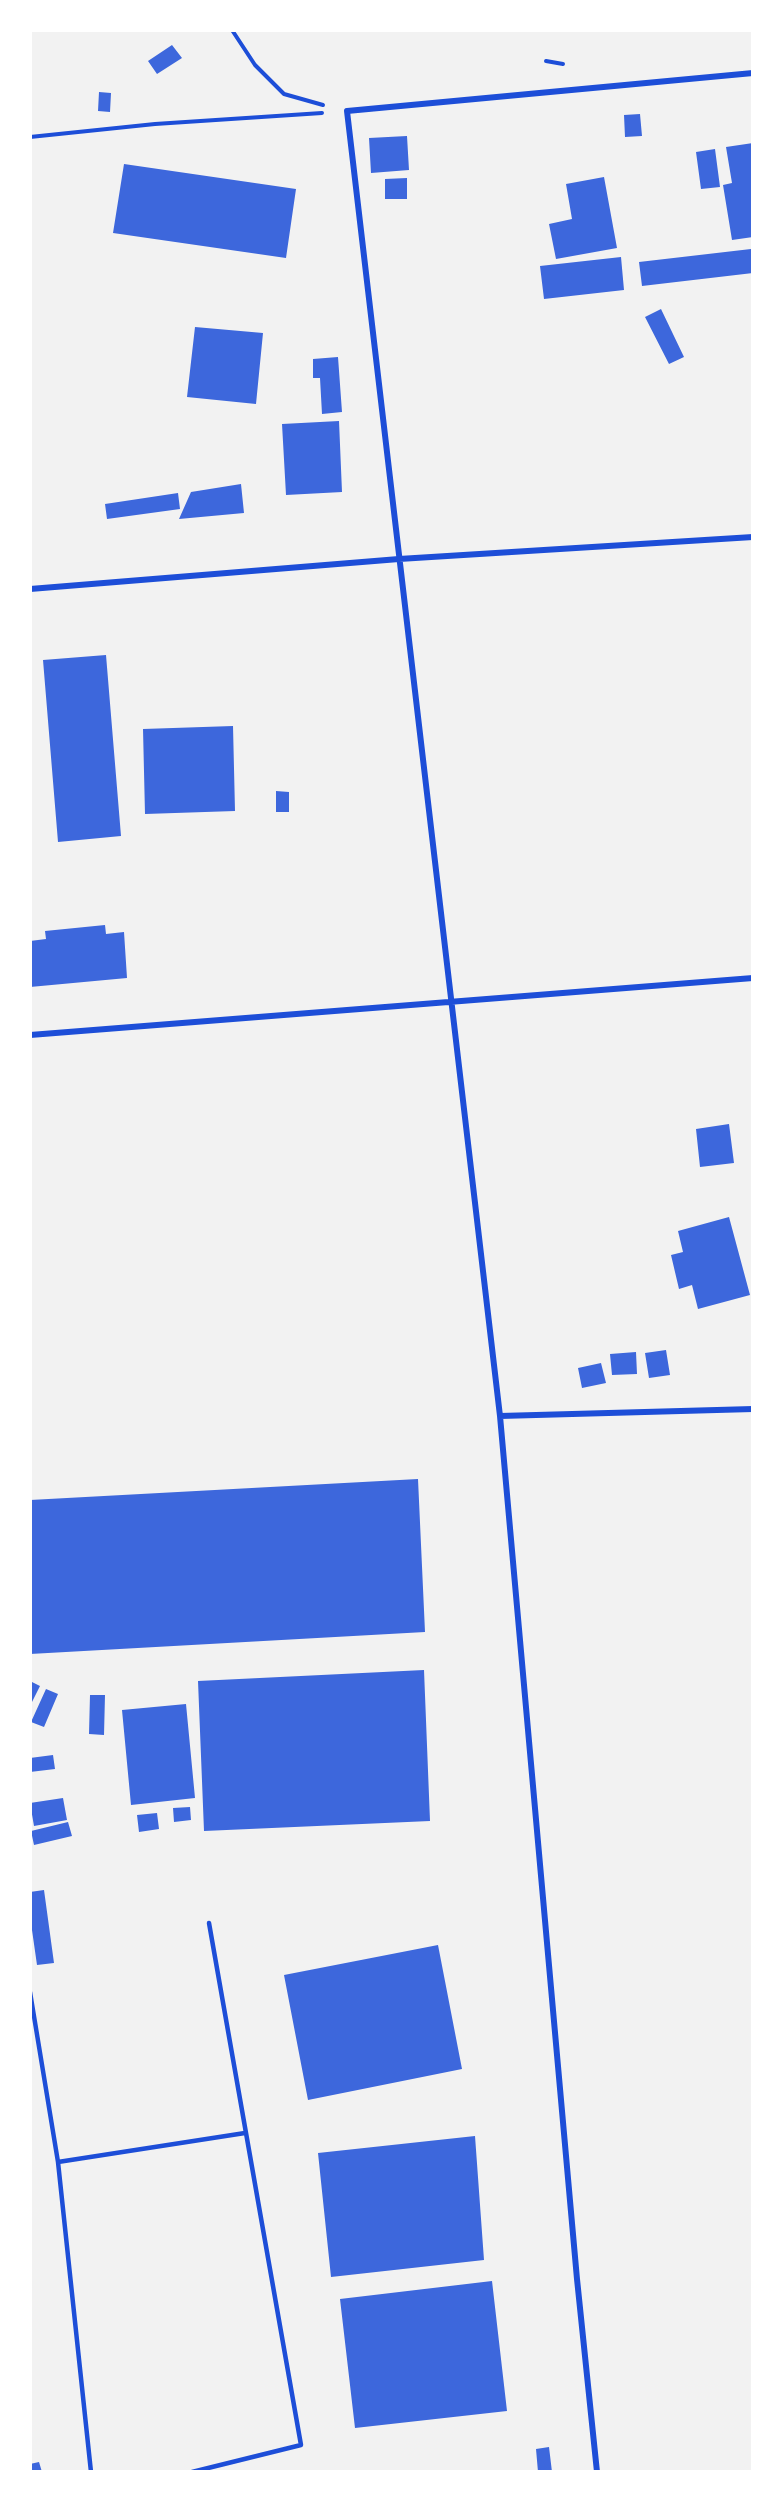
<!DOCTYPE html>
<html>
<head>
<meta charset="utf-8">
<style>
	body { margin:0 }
	#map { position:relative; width:783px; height:2502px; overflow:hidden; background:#f2f2f2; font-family:Barlow,sans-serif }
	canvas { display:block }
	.frame { position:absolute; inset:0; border:32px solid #fff; pointer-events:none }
</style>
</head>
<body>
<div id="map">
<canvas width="783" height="2502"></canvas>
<div class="frame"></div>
</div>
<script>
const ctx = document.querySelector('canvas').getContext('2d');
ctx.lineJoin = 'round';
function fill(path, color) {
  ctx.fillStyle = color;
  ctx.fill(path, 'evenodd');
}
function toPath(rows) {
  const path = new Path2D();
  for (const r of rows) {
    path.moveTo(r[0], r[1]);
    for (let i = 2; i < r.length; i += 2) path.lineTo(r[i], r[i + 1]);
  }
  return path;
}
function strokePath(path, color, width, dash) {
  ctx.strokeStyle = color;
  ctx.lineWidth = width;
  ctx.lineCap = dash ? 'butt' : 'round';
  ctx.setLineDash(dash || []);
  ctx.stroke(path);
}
fill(toPath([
	[172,45,182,58,157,74,148,61],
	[99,92,111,93,110,112,98,111],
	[640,114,642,136,625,137,624,115],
	[407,136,409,170,371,173,369,138],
	[753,143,753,237,732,240,723,185,732,183,726,147],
	[715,149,720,187,701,189,696,152],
	[124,164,296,189,286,258,113,233],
	[604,177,617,248,556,259,549,224,572,219,566,184],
	[407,178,407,199,385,199,385,179],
	[751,249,753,273,642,286,639,262],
	[621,257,624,290,544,299,540,266],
	[661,309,684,357,669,364,645,317],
	[195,327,263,333,256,404,187,397],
	[338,357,342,412,322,414,320,378,313,378,313,359],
	[339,421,342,492,286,495,282,424],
	[241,484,244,513,179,519,191,492],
	[178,493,180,509,107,519,105,504],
	[106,655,121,836,58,842,43,660],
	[233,726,235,811,145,814,143,729],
	[276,791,289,792,289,812,276,812],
	[105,925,106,934,124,932,127,978,30,987,30,941,46,939,45,931],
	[729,1124,734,1163,700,1167,696,1129],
	[729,1217,750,1295,698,1309,692,1285,679,1289,671,1255,683,1252,678,1231],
	[666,1350,670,1375,649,1378,645,1353],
	[636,1352,637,1374,612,1375,610,1354],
	[601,1363,606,1383,582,1388,578,1368],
	[418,1479,425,1632,30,1654,30,1500],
	[424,1670,430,1821,204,1831,198,1681],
	[30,1681,40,1686,30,1706],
	[46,1689,58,1694,44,1727,31,1722],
	[90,1695,105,1695,104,1735,89,1734],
	[186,1704,195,1798,131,1805,122,1710],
	[53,1755,55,1769,30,1772,30,1758],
	[63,1798,67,1820,34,1826,30,1803],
	[190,1807,191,1820,174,1822,173,1808],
	[157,1813,159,1829,139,1832,137,1815],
	[68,1822,72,1836,34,1845,31,1831],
	[44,1890,54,1963,37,1965,30,1916,30,1892],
	[438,1945,462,2069,308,2100,284,1975],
	[475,2136,484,2260,331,2277,318,2153],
	[492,2281,507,2411,355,2428,340,2299],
	[549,2447,552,2472,538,2472,536,2449],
	[39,2462,42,2472,30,2472,30,2464]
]), '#3d67dc');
strokePath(toPath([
	[232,30,255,65,284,94,323,105],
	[546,61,563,64],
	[30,137,155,124,322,113]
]), '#1d4ed8', 4);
strokePath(toPath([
	[30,1992,58,2162,91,2472],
	[58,2162,245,2133],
	[192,2472,301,2445,209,1923]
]), '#1d4ed8', 4.5);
strokePath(toPath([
	[30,589,399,559,753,537],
	[30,1035,753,978],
	[500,1416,753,1409],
	[597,2472,577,2279,500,1416,347,111,753,73]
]), '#1d4ed8', 6);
</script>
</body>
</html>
